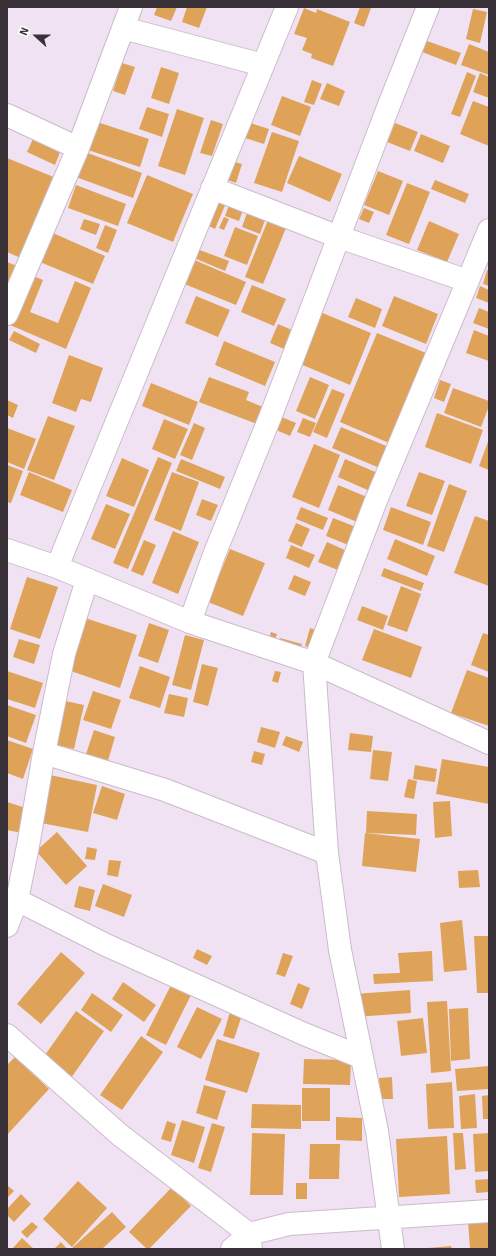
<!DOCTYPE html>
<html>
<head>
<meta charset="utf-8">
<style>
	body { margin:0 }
	#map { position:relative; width:496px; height:1256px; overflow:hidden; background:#f1e2f3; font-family:Signika,sans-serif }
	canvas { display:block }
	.frame { position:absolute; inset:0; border:8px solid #383238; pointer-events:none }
	.north { position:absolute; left:16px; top:16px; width:40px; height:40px; -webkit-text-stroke:3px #fff; paint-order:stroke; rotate:291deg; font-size:11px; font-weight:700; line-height:16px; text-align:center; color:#383238 }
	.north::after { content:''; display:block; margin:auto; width:14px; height:18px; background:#383238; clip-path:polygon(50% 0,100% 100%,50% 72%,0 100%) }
</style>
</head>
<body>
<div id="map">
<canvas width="496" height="1256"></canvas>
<div class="frame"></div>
<div class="north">N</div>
</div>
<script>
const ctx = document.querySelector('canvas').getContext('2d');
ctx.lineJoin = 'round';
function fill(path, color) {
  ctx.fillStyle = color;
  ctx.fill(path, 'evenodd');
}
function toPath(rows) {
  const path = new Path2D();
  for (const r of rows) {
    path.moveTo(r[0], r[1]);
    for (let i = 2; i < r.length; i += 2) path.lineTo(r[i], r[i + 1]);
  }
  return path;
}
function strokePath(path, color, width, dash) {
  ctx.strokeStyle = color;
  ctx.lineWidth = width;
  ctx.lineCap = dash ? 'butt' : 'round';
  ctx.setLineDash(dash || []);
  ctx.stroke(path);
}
fill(toPath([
	[157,7,177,7,171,21,154,15],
	[187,7,207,7,199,28,182,22],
	[360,7,367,7,371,8,364,27,354,23],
	[304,8,316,13,317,9,350,22,333,66,311,58,312,54,302,50,307,38,294,34],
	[473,9,487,12,480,43,466,39],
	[427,41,461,53,456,65,422,52],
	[469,44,489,52,489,75,461,65],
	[122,63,135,67,125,95,113,91],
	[161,67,179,73,169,104,151,98],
	[467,72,476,76,460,117,451,114],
	[480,73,489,77,489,98,473,92],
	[312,80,322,84,314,105,304,102],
	[327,83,345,91,339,106,320,99],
	[282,96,311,107,300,136,271,125],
	[473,101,489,107,489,146,460,134],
	[147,107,169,114,162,137,139,129],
	[177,109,204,118,185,175,158,166],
	[211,120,223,124,212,156,200,153],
	[97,122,149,139,140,167,88,150],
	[247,122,269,129,264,144,242,137],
	[395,123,418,132,410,151,387,142],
	[272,132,299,141,282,192,254,183],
	[421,134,450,146,443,163,414,151],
	[33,139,60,152,55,165,27,152],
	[85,152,142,173,133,198,76,177],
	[299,156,342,174,330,202,287,183],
	[7,158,56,178,23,259,7,252],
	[231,161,242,164,236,183,225,179],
	[378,171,403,181,389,215,364,205],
	[147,175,193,194,173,242,127,223],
	[435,180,469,194,465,203,431,189],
	[407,183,430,192,409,244,386,235],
	[76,185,126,204,118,226,68,208],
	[216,198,226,203,215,229,205,224],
	[229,205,243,210,239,221,225,216],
	[364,208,374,212,369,223,359,219],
	[247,213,265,220,260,234,242,227],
	[224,217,229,219,224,230,219,228],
	[84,219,100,224,96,235,80,229],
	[268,220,286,228,263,284,245,277],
	[429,221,459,234,447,262,417,250],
	[105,225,117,230,108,253,96,248],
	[235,227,258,236,247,265,224,256],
	[53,233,105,256,93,284,40,262],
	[197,249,229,261,225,271,194,258],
	[192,259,246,282,236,305,182,283],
	[7,262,17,266,7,290],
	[487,270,489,270,489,286,483,284],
	[31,275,43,280,30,312,58,323,75,281,91,288,66,349,10,325],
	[252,285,286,299,274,326,241,312],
	[480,286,489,290,489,303,476,298],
	[196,296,230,310,218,337,185,323],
	[394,296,438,314,426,344,382,326],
	[356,298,382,309,375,328,348,317],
	[479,308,489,312,489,329,473,323],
	[320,312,371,333,350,385,298,363],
	[278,324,292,330,284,349,270,343],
	[474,330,489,336,489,361,466,353],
	[14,331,40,344,36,353,9,340],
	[377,333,426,353,389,443,340,422],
	[224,341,275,362,265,386,215,365],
	[69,355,103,368,91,402,81,399,76,412,52,403],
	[209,377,249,392,246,400,263,407,257,424,199,402],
	[310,377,329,385,315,419,296,411],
	[440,380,451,384,444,402,434,398],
	[151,383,198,402,189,425,142,406],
	[453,388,489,401,489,406,481,427,444,413],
	[332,389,345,394,327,438,313,432],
	[7,400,18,405,13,418,7,415],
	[437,413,483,430,471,464,425,447],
	[48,416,75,426,54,480,27,470],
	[279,416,296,423,290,436,274,429],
	[303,418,316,423,310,437,297,432],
	[164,419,188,429,175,459,152,449],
	[194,423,205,428,192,460,180,455],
	[341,427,391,448,382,469,332,448],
	[7,428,36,439,24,469,7,462],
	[489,439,489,470,479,466],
	[314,444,340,455,319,508,292,497],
	[158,457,172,463,128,569,113,563],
	[122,458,149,470,134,507,106,496],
	[181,459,225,477,220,489,176,471],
	[345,459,380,474,372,492,338,477],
	[7,465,23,471,11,503,7,502],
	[29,472,72,490,63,512,20,495],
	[172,472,199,482,181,531,154,520],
	[419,472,445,481,432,515,406,506],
	[449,484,467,491,444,552,427,546],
	[338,485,367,497,357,522,328,510],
	[202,499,218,505,211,521,196,515],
	[106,504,130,514,115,549,91,539],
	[301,507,328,518,323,530,296,519],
	[391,507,431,522,423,545,383,530],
	[475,516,489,521,489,586,454,573],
	[333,518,359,528,351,546,326,536],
	[296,523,310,529,302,547,288,541],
	[173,531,199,542,178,594,152,583],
	[395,539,435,556,427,576,387,559],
	[144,540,156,545,143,576,131,571],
	[327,542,354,554,345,573,318,562],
	[291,545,315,555,309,568,286,558],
	[230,549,265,563,243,616,208,602],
	[384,568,424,583,421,591,381,576],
	[294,575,311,582,305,596,288,589],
	[27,577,58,587,40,639,10,629],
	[401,586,421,594,407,632,387,625],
	[362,606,388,616,383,630,357,620],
	[82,617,137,635,120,688,65,669],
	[149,623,169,630,158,663,138,656],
	[310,628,319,631,313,649,305,646],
	[374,629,422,647,411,678,362,660],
	[271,632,277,634,275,641,269,639],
	[483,633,489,635,489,672,471,665],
	[185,635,204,640,191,690,172,685],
	[280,638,302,644,300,650,278,644],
	[19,639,40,645,34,664,13,657],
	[202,664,218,668,208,706,193,702],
	[140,666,170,677,160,708,129,698],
	[467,670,489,678,489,726,451,713],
	[7,671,43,683,35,708,7,699],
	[275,671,281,672,278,683,272,681],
	[93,691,121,700,111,729,83,720],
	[169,694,188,698,184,717,164,713],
	[61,700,84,705,74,749,51,744],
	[7,705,36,715,26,743,7,736],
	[261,727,280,732,275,748,257,742],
	[94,730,115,737,107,764,85,757],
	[350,733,373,736,371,752,348,750],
	[286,736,303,742,299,752,282,745],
	[7,740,33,749,23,779,7,773],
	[373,750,392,752,388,781,370,779],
	[254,751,265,754,262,765,251,762],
	[442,759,489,767,489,804,436,794],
	[415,765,437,769,435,782,413,779],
	[50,775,97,785,88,832,41,823],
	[408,779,417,781,414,799,404,797],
	[102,786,125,794,117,820,93,813],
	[450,801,452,836,435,838,433,802],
	[7,802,26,808,22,833,7,830],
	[367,811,417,814,416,835,366,833],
	[57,832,87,866,66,885,36,851],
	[365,833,420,839,416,872,362,866],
	[87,847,97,849,95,860,85,859],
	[109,860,121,861,118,877,107,875],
	[478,870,480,887,459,888,458,871],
	[103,884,132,895,124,917,95,906],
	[79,886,95,890,90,911,74,907],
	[462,920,467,970,444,972,440,923],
	[474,936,489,936,489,993,477,993],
	[197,949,212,956,207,965,193,958],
	[432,951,433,981,374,984,373,974,400,973,398,953],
	[61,952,85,973,41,1024,17,1004],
	[283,953,293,956,285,977,276,974],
	[174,979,194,989,166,1045,146,1035],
	[123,982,156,1005,144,1022,112,999],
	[298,983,310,988,302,1009,290,1004],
	[410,990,411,1013,355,1017,354,994],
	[92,993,123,1015,111,1032,81,1010],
	[447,1001,451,1071,431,1073,427,1002],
	[197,1007,222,1019,201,1059,177,1047],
	[231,1008,243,1012,234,1039,223,1036],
	[468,1008,470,1059,451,1061,449,1009],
	[76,1011,104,1031,71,1078,43,1058],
	[423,1018,427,1053,401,1056,397,1021],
	[141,1036,163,1052,122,1110,100,1095],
	[217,1039,260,1053,247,1093,205,1080],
	[15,1057,49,1089,7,1135,7,1065],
	[304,1059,351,1060,350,1085,303,1084],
	[489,1066,489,1089,457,1091,455,1069],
	[392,1077,393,1099,380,1099,379,1078],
	[452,1082,454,1128,428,1129,426,1084],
	[204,1085,226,1091,217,1120,196,1113],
	[302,1088,330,1088,330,1121,302,1121],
	[475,1094,477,1128,461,1129,459,1096],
	[489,1095,489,1119,483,1119,482,1096],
	[252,1104,301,1105,301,1129,251,1128],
	[336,1117,362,1118,362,1141,336,1140],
	[182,1120,205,1127,194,1163,171,1155],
	[167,1121,176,1124,171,1142,161,1139],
	[212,1123,225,1127,211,1172,198,1168],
	[252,1133,285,1134,283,1195,250,1195],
	[453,1133,463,1133,466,1169,455,1170],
	[489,1133,489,1171,475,1172,473,1134],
	[447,1136,450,1194,399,1197,396,1139],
	[310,1144,340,1144,339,1179,309,1179],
	[489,1179,489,1192,476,1193,475,1180],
	[78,1181,107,1208,72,1247,43,1219],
	[296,1183,307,1183,307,1199,296,1199],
	[7,1185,14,1191,7,1198],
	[172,1187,191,1206,149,1249,147,1249,129,1232],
	[21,1194,31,1204,14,1222,7,1215,7,1209],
	[112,1212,126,1227,102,1249,73,1249,72,1248],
	[489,1220,489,1249,470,1249,468,1221],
	[32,1222,38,1227,27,1238,21,1232],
	[22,1238,34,1249,12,1249],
	[61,1242,67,1249,54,1249],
	[451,1246,452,1249,428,1249,428,1248]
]), '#dea359');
const minor = toPath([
	[123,28,263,65],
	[7,115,78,148],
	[212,188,339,237,468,281],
	[7,314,78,148,131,7],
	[7,550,57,567,190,622,314,663,489,743],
	[57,567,287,7],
	[190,622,214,555,271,415,389,105,428,7],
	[44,753,165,790,327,853],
	[17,900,106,945,304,1034,361,1057],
	[7,926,17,900,28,846,44,753,64,654,87,580],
	[7,1035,120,1135,249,1234,251,1249],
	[232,1249,249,1234,289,1224,489,1211],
	[393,1249,377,1131,340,950,327,853,314,663,375,503,489,230]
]);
strokePath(minor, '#cabbcb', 24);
strokePath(minor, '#fff', 22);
</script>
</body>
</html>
